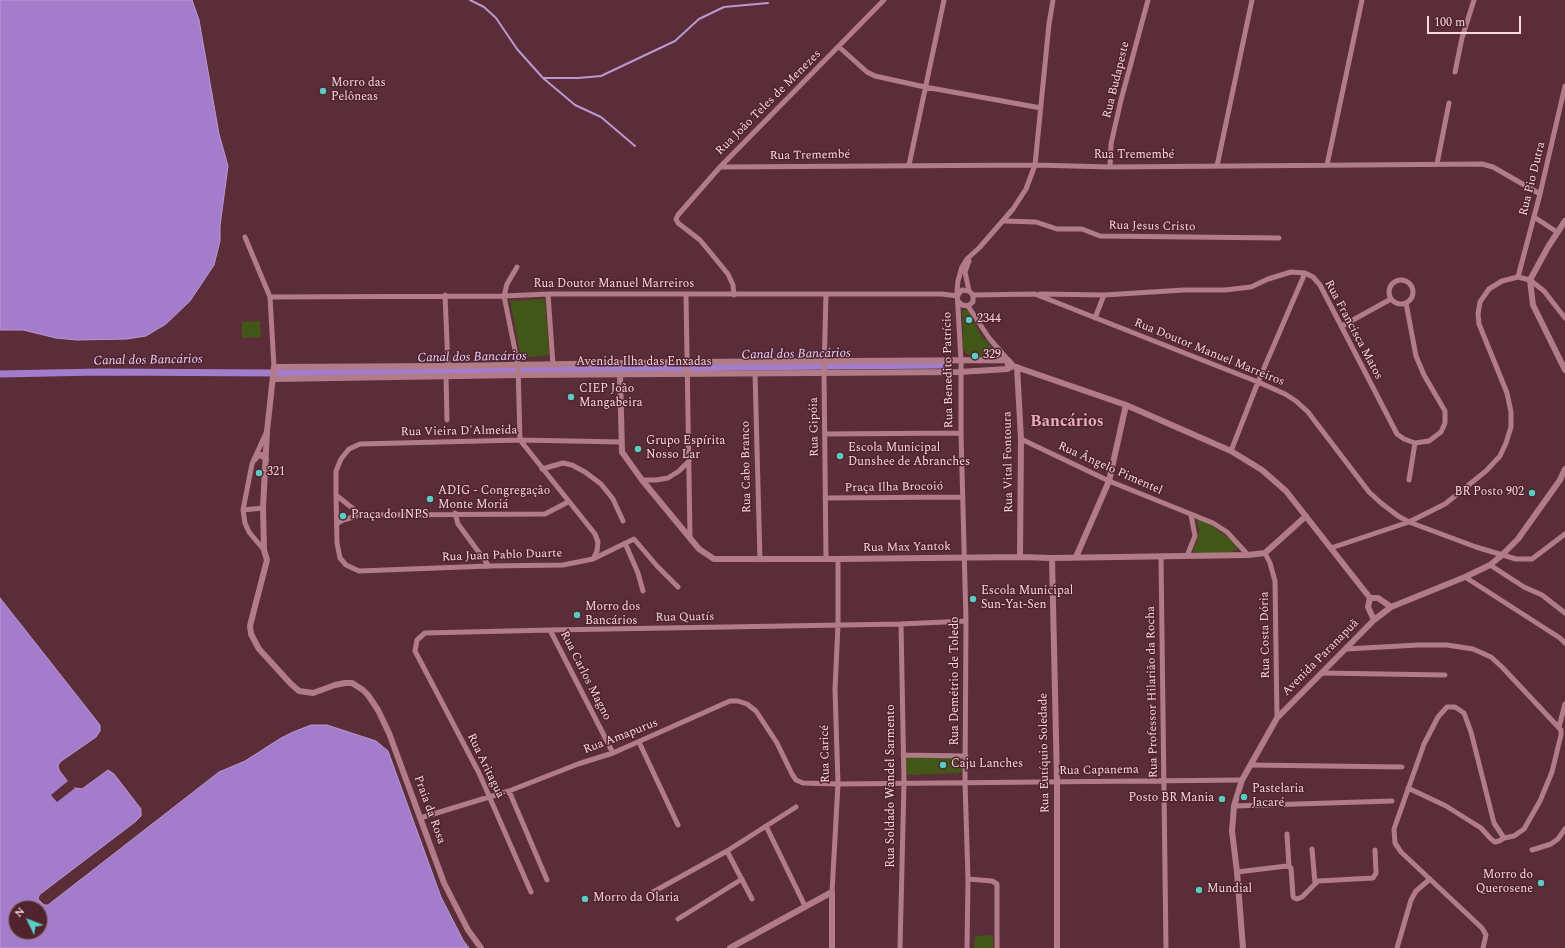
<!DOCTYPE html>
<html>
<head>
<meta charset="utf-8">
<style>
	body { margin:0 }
	#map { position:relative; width:1565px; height:948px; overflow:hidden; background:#5b2d38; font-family:Spectral,serif }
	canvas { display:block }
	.north { position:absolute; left:8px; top:900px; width:40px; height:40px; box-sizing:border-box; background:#50232e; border:1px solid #926b74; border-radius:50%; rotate:313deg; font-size:11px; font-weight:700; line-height:16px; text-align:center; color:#f6d8dd }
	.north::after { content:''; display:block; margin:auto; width:14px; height:18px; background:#57cec1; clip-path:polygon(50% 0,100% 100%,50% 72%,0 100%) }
	.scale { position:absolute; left:1427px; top:16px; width:94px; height:18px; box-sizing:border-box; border:2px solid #f6d8dd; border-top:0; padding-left:5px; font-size:12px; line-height:14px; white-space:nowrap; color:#f6d8dd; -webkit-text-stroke:3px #50232e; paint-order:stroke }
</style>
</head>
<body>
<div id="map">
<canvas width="1565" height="948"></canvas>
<div class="north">N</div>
<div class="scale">100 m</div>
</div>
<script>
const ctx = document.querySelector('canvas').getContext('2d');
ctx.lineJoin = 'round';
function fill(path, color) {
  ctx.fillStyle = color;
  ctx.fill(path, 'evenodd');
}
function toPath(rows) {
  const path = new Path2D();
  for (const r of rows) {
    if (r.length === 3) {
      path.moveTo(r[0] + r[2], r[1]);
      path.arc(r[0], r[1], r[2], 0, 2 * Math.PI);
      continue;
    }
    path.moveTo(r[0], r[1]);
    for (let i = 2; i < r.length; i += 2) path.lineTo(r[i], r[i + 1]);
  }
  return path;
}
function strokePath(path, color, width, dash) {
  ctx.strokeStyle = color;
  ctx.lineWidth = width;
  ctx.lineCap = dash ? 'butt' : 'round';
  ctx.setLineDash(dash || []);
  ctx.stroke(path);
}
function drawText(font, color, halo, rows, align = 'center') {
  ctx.font = font + ' Spectral,serif';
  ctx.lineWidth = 3;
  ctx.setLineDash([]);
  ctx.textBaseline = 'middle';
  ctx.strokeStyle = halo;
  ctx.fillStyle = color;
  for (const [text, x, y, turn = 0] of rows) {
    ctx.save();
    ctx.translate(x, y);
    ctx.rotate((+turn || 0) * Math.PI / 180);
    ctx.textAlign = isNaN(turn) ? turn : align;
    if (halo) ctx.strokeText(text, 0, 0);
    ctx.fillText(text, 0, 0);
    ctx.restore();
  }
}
fill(toPath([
	[545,299,549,355,521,358,510,301],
	[962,310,968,310,981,335,996,352,995,357,972,357,965,352,963,348],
	[260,321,261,337,242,338,242,322],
	[1196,518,1207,522,1223,534,1237,545,1237,550,1225,553,1200,553,1192,551,1197,542,1199,530],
	[909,756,959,756,961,758,962,771,959,773,908,775,905,773,906,758],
	[993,935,993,948,974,948,975,936]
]), '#425717');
const water = toPath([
	[0,0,192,0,199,20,219,134,228,166,220,226,220,241,214,265,190,301,166,324,146,336,127,339,77,340,56,338,23,330,0,330,0,0],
	[0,598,100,725,100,731,96,737,60,762,58,766,59,770,71,786,75,788,82,789,108,770,114,774,141,809,141,816,135,822,39,895,38,899,44,905,48,905,219,772,245,761,281,738,293,732,311,725,327,725,376,741,388,751,441,897,463,940,469,948,0,948,0,598],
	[16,908,40,908,40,932,16,932,16,908]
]);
fill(water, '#a37dcb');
strokePath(water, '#bc98d0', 1);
fill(toPath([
	[68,781,75,788,57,802,51,795]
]), '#5b2d38');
strokePath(toPath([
	[470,0,484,7,496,18,517,49,543,78,575,105,601,117,635,146],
	[543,78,578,78,601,76,675,41,699,19,724,7,768,3]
]), '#bc98d0', 2);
strokePath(toPath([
	[0,374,99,372,276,373,828,366,945,365]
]), '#a37dcb', 7);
strokePath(toPath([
	[839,47,867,72,875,76,925,87,1041,108],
	[1455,72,1462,38,1474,0],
	[1437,164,1449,103],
	[909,165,944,0],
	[1327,165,1362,0],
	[1217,166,1252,0],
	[720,167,1035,165,1110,167,1482,164,1493,167,1540,194],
	[1110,167,1111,144,1121,100,1148,0],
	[1534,217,1557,232],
	[1004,221,1036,222,1057,229,1082,229,1100,236,1279,238],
	[245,237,270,297,274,367],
	[517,267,507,284,504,296,518,365,520,440,595,534,598,542,597,551,593,559],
	[1518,277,1540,194,1565,86],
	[1401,292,12],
	[969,291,965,272,969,261],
	[548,294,553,365],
	[826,294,824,372,826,559],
	[1040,294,1104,295,1184,290,1225,290,1251,287,1268,279,1291,272,1305,273,1313,277,1320,285,1397,434,1404,439,1415,443,1429,441,1441,432,1445,423,1445,411,1424,375,1416,356,1406,303],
	[445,295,448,366],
	[686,295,690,536],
	[734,295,733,285,728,274,700,240,678,223,676,219,678,215,720,167,884,0],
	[973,295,1035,294,1258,382,1285,394,1296,401,1308,412,1369,492,1381,503,1398,516,1409,522,1476,547,1516,559,1532,559,1565,534],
	[270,297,504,296,548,294,942,294,958,296],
	[958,301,962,305,968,306,973,302,973,295,969,291,962,290,958,295],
	[968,306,989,338,1008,360,1007,369],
	[1095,318,1104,295],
	[1342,326,1391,299],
	[755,373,760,560],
	[446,376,447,420],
	[825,434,961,433],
	[1021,439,1109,481,1213,523,1227,532,1248,555],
	[1231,451,1258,382,1305,273],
	[542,469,563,463,572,465,585,472,601,484,613,499,623,521],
	[642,480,656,480,668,478,679,471,689,461],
	[1409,480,1415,443],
	[336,495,337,543,340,558,346,565,359,571,489,566,563,565,593,559,634,539,657,566,678,587],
	[825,498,963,497],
	[243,510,263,508],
	[455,513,458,524,489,566],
	[361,515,336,495,336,471,341,459,349,449,360,444,520,440,621,442],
	[337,524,343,520,361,515,545,514,568,502],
	[625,543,638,573,643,591],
	[1331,548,1409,522,1445,504,1486,471,1500,456,1506,443,1511,427,1511,412,1507,393,1479,324,1478,314,1480,302,1489,289,1502,281,1518,277,1530,280,1544,291,1565,318],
	[264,550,249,532,245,523,243,510,252,464,266,433],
	[1265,553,1270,563,1275,581,1277,718],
	[1187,556,1195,536,1191,515],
	[1161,557,1166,948],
	[1490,565,1524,587,1542,595,1565,613],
	[1465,577,1560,638,1565,643],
	[550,630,613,753],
	[1346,649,1418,645,1447,645,1473,649,1491,657,1502,667,1561,730,1561,735,1552,772,1540,801,1524,829,1514,836,1504,838,1494,823,1471,732,1464,713,1455,707,1447,707,1438,717,1424,744,1394,829,1395,843,1401,852,1482,928,1486,935,1483,948],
	[1321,673,1445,675],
	[1559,727,1565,704],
	[639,742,678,825],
	[903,755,966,756],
	[1250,765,1402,767],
	[1408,788,1446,806,1481,828,1491,839,1495,842,1499,841,1504,838],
	[509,791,547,880],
	[1234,806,1392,801],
	[420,818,509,791,578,764,613,753,730,701,738,701,747,704,756,711,777,743,792,774,796,780,803,783,838,784,1242,780],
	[766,826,805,906],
	[1287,834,1289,867],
	[1312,849,1315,883],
	[1532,850,1551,844,1558,839,1565,829],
	[727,851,752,899],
	[1237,872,1287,866,1291,868,1293,896,1294,898,1297,899,1302,897,1318,881,1373,878,1376,873,1375,850],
	[968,879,992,881,997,884,997,948],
	[531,892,479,773,415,651,417,640,425,633,550,630,901,624,966,621],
	[653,892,727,851,796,807],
	[832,892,838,784,835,689,838,625,838,559],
	[678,919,742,879],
	[900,948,904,783,901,624],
	[967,948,968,879,965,782,966,621,961,433,961,361,957,291,958,281,962,267,967,259,980,247,1013,209,1026,189,1035,165,1049,24,1053,0],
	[1397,948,1411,900,1416,891,1430,879]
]), '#b17c87', 5);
strokePath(toPath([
	[1565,221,1548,247,1530,280,1533,305,1565,370],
	[1017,367,1021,439,1020,557],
	[620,375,622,452,642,480,699,549,714,559,838,559,1020,557,1052,558,1248,555,1265,553,1306,516],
	[274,379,519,375,960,372,1007,369,1013,366],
	[255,459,257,456,262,455,266,460],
	[1076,557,1109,481,1126,405],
	[1052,558,1057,782,1057,948],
	[1370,598,1378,598,1391,607],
	[1370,598,1368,607,1374,620],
	[481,948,468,930,444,883,389,733,378,710,368,695,363,690,352,683,345,683,335,685,313,693,299,691,291,684,259,649,251,634,250,626,252,618,267,560,264,550,263,508,267,431,274,367,450,366,687,362,1008,360,1013,366,1126,405,1231,451,1262,470,1286,491,1370,598],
	[730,948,832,892,832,948],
	[1243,948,1237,872,1232,831,1234,806,1242,780,1277,718,1374,620,1391,607,1465,577,1490,565,1501,556,1518,539,1560,480,1565,469]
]), '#b17c87', 6);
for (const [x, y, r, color] of [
	[323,91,4,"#57cec1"],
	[969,320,4,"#57cec1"],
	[975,356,4,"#57cec1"],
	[571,397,4,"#57cec1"],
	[638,449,4,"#57cec1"],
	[840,456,4,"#57cec1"],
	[259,473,4,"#57cec1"],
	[1532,493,4,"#57cec1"],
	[430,499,4,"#57cec1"],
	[343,516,4,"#57cec1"],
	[973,599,4,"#57cec1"],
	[577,615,4,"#57cec1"],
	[943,765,4,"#57cec1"],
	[1244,797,4,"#57cec1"],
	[1222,799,4,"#57cec1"],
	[1541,883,4,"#57cec1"],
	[1199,890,4,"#57cec1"],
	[585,899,4,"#57cec1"]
]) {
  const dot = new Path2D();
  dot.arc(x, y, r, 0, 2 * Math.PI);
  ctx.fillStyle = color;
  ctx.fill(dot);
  strokePath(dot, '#50232e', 1.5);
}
drawText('12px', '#f6d8dd', '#50232e', [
	["Rua Budapeste",1117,80,-76],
	["Rua João Teles de Menezes",769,103,-45],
	["Rua Tremembé",810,156,-1],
	["Rua Tremembé",1134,156],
	["Rua Pio Dutra",1533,179,-76],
	["Rua Jesus Cristo",1152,227,1],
	["Rua Doutor Manuel Marreiros",614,285],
	["Rua Francisca Matos",1353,330,62],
	["Rua Doutor Manuel Marreiros",1209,353,22],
	["Avenida Ilha das Enxadas",644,363],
	["Rua Benedito Patrício",949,370,-91],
	["Rua Gipóia",815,427,-91],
	["Rua Vieira D'Almeida",459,432,-1],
	["Rua Vital Fontoura",1009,462,-91],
	["Rua Cabo Branco",747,467,-91],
	["Rua Ângelo Pimentel",1110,469,24],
	["Praça Ilha Brocoió",894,488,-1],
	["Rua Max Yantok",907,548,-1],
	["Rua Juan Pablo Duarte",502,556,-2],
	["Rua Quatís",685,618,-1],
	["Rua Costa Dória",1266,635,-91],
	["Avenida Paranapuã",1321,658,-45],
	["Rua Carlos Magno",585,676,63],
	["Rua Demétrio de Toledo",956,681,-90],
	["Rua Professor Hilarião da Rocha",1153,692,-91],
	["Rua Amapurus",621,737,-21],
	["Rua Eutíquio Soledade",1045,753,-91],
	["Rua Caricé",826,754,-91],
	["Rua Aritaguá",485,766,64],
	["Rua Capanema",1099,771,-1],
	["Rua Soldado Wandel Sarmento",892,786,-90],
	["Praia da Rosa",429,810,70]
]);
drawText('12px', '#f6d8dd', '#50232e', [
	["Morro das",331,84],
	["Pelôneas",331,98],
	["2344",977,320],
	["329",983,356],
	["CIEP João",579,390],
	["Mangabeira",579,404],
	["Grupo Espírita",646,442],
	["Nosso Lar",646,456],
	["Escola Municipal",848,449],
	["Dunshee de Abranches",848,463],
	["321",267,473],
	["ADIG - Congregação",438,492],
	["Monte Moriá",438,506],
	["BR Posto 902",1524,493,"right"],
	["Praça do INPS",351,516],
	["Escola Municipal",981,592],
	["Sun-Yat-Sen",981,606],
	["Morro dos",585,608],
	["Bancários",585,622],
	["Caju Lanches",951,765],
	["Pastelaria",1252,790],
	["Jacaré",1252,804],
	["Posto BR Mania",1214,799,"right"],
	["Morro do",1533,876,"right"],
	["Querosene",1533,890,"right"],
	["Mundial",1207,890],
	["Morro da Olaria",593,899]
], 'left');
drawText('italic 13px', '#e5d2fc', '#50232e', [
	["Canal dos Bancários",796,355,-1],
	["Canal dos Bancários",472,358,-1],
	["Canal dos Bancários",148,361,-1]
]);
drawText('bold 16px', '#e6adb8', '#50232e', [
	["Bancários",1067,423]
]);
</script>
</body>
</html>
